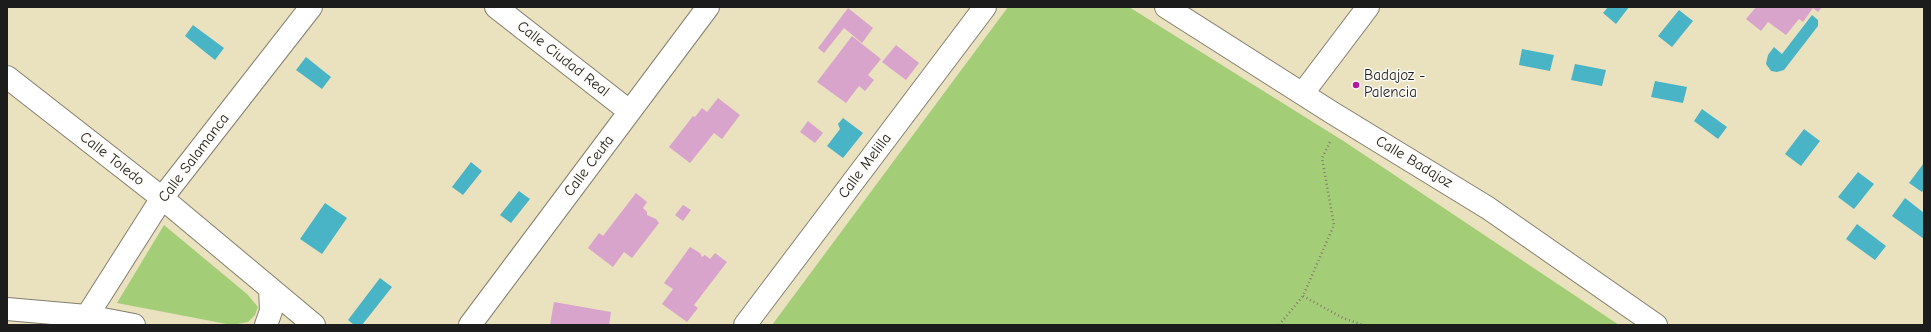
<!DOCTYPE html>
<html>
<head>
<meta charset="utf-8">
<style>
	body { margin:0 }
	#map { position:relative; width:1931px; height:332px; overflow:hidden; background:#eae1bf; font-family:"Comic Neue",sans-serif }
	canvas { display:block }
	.frame { position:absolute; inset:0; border:8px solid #1c1c1c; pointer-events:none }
</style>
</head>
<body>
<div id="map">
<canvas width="1931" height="332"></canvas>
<div class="frame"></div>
</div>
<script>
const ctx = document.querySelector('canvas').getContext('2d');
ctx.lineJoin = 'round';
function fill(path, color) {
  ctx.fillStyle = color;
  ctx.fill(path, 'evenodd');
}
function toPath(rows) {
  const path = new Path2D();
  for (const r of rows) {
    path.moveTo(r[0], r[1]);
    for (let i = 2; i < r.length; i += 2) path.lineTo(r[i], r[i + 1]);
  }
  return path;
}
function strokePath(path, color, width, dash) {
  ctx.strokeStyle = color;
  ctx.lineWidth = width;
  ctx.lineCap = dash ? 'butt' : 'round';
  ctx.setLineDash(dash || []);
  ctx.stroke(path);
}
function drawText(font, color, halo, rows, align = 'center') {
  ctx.font = font + ' "Comic Neue",sans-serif';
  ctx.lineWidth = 3;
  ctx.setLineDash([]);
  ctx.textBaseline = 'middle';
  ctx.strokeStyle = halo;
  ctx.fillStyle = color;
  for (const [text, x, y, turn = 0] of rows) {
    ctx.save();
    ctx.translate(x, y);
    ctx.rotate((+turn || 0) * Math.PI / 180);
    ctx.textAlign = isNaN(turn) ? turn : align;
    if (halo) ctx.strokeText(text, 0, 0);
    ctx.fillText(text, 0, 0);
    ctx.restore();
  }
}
fill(toPath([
	[1008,7,1129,7,1345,142,1619,325,772,325],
	[164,225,247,294,258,307,255,315,248,322,232,325,117,303]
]), '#a4cd78');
fill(toPath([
	[1608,7,1629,7,1616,24,1603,13],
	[1679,10,1693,21,1672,47,1658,36],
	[1812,15,1818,20,1818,26,1784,70,1777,72,1771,71,1766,64,1768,55,1774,47,1782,54],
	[193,25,224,48,215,60,185,36],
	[1522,49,1554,55,1550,71,1519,65],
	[306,57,331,77,322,89,296,70],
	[1575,64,1606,70,1602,86,1571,80],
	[1655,81,1687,87,1683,103,1651,97],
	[1702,109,1727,127,1718,139,1694,121],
	[843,118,863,133,843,158,827,146,840,129,838,124],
	[1804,129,1820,141,1801,166,1785,154],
	[471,162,482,171,463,195,452,187],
	[1924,163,1924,189,1922,192,1909,183],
	[1858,172,1874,184,1854,209,1838,197],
	[519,191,530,199,511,223,500,215],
	[1905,198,1924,213,1924,239,1892,216],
	[325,203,347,218,322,254,300,239],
	[1857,224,1886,246,1875,260,1846,239],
	[380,278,392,287,362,325,354,325,348,320]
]), '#48b4c5');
fill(toPath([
	[1756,7,1822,7,1818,12,1813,8,1803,22,1799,19,1786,35,1768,22,1761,31,1746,19],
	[848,8,873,28,862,43,844,28,824,53,818,48],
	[852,36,881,59,868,75,874,80,865,91,859,86,846,103,817,82],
	[896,45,919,63,906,80,882,62],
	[718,98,740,115,722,139,714,133,690,163,669,147,693,116,695,117,702,108,707,112],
	[808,121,823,133,815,143,800,132],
	[636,193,647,202,643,208,647,212,647,215,656,219,659,223,632,258,624,252,613,267,588,248,599,233,603,236],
	[683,205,691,210,683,221,675,215],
	[690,247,700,253,702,257,705,255,710,259,715,253,727,262,694,305,698,308,687,322,662,304,673,289,664,283],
	[554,302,611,312,609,325,550,325]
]), '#d8a4cb');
const minor = toPath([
	[496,7,629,111],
	[1166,7,1331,112,1488,208,1656,325],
	[7,77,162,198,314,325],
	[1303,93,1368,7],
	[7,309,87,316,134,325],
	[85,325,87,316,162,198,311,7],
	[266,325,271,311,270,288],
	[470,325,708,7],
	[745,325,985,7]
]);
strokePath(minor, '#837e6e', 24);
strokePath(toPath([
	[1303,296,1343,318,1363,325],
	[1279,325,1303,296,1334,225,1322,158,1331,140]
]), '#837e6e', 2.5, [1, 3]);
strokePath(minor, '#fff', 22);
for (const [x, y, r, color] of [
	[1356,85,4,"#b5179e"]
]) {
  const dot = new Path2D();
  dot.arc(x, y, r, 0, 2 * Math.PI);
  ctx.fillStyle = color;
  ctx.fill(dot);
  strokePath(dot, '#fdfcf7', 1.5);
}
drawText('15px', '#1c1c1c', '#fdfcf7', [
	["Calle Ciudad Real",563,59,38],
	["Calle Salamanca",194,158,-53],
	["Calle Toledo",112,159,38],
	["Calle Badajoz",1414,162,31],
	["Calle Ceuta",589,166,-53],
	["Calle Melilla",865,166,-53]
]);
drawText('15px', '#1c1c1c', '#fdfcf7', [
	["Badajoz -",1364,76],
	["Palencia",1364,93]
], 'left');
</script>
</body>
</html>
